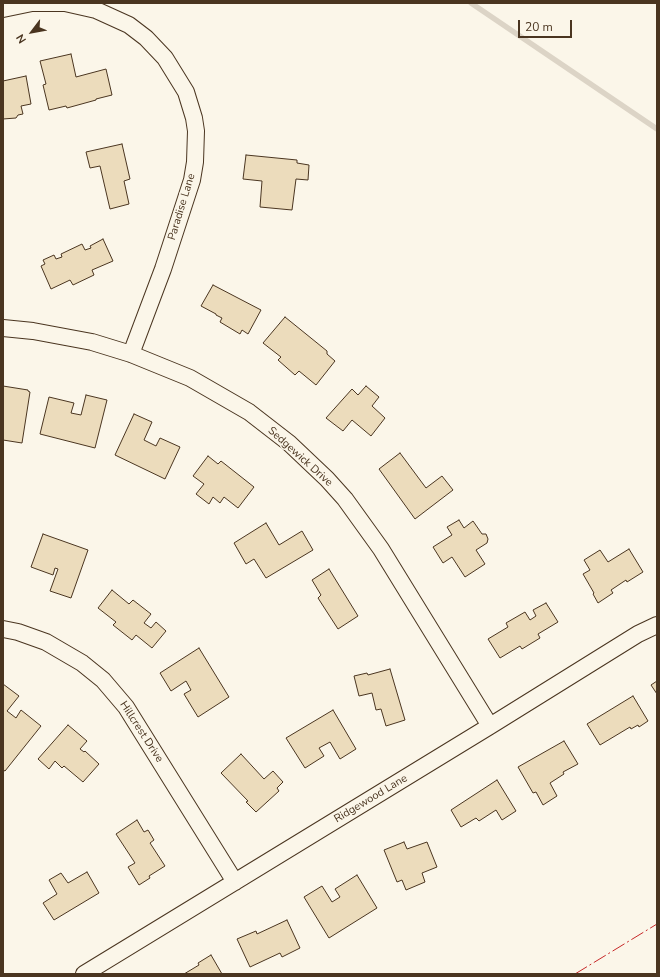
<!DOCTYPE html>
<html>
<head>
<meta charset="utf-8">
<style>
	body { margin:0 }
	#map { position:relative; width:660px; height:977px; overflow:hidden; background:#fbf6e9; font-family:"Nunito Sans",sans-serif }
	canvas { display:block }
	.frame { position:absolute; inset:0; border:4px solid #4a3520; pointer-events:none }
	.north { position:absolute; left:12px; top:12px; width:40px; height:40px; -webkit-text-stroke:3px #fbf6e9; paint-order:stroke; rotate:238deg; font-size:11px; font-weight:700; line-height:16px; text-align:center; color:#4a3520 }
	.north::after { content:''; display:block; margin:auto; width:14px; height:18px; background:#4a3520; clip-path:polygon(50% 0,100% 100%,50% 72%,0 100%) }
	.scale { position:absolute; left:518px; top:20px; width:54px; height:18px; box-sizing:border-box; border:2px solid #4a3520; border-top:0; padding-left:5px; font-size:12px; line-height:14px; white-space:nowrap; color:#4a3520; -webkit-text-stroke:3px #fbf6e9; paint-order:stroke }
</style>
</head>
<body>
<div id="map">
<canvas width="660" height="977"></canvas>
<div class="frame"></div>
<div class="north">N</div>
<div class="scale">20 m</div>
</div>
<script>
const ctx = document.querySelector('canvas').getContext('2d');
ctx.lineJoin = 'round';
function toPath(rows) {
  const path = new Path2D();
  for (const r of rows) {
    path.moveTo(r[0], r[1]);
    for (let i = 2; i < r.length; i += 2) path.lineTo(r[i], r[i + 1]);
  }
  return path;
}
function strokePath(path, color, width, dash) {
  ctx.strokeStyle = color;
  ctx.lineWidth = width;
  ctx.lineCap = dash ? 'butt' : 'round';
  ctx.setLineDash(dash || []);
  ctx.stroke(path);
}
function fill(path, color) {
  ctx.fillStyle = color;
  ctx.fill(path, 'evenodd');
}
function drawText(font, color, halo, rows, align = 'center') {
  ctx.font = font + ' "Nunito Sans",sans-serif';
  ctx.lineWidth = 3;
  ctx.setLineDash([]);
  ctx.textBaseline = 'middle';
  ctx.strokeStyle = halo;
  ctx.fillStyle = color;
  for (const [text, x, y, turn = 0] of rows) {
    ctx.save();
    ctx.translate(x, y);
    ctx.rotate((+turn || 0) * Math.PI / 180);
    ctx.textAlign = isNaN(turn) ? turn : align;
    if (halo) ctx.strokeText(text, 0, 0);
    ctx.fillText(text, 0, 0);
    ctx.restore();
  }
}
strokePath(toPath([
	[471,3,657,129]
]), '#dcd4c6', 5.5);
const building = toPath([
	[71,54,76,77,106,69,112,95,96,99,96,100,67,108,66,106,49,110,43,85,46,84,40,61,71,54],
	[26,76,31,104,21,106,23,114,18,115,16,118,3,119,3,81,26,76],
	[122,144,130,179,124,181,129,204,110,209,100,166,90,168,86,152,122,144],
	[246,155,297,160,297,163,309,165,308,180,296,179,292,210,260,207,262,181,243,179,246,155],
	[103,239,113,261,92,270,94,275,73,285,70,280,51,289,41,266,45,264,43,260,54,255,56,259,62,257,61,254,82,244,85,250,91,248,90,246,103,239],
	[213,285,261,310,248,334,242,330,240,334,220,322,222,318,216,315,216,314,201,306,213,285],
	[285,317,327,351,327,354,335,361,316,385,299,371,295,375,278,360,281,357,263,343,285,317],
	[3,386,28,390,28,391,30,392,22,443,3,440,3,386],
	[366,386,379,397,372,406,385,418,371,436,352,420,343,431,326,418,352,389,358,395,366,386],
	[86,395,107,400,95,448,40,434,49,397,74,403,71,413,81,415,86,395],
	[134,414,152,422,144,440,156,446,160,438,180,447,165,479,115,455,134,414],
	[400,453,426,488,442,476,453,490,415,519,379,469,400,453],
	[208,456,218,464,221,461,254,487,238,508,224,497,220,503,213,497,209,504,196,494,204,484,193,476,208,456],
	[459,520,464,528,473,521,482,534,486,534,488,539,487,543,476,550,485,564,465,577,452,557,443,563,433,547,452,535,447,527,459,520],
	[266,523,279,545,302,531,313,550,266,578,254,559,246,564,234,543,266,523],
	[43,534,88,550,71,598,50,591,58,569,55,568,53,575,31,567,43,534],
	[629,549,643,572,627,582,626,580,611,590,613,593,598,603,593,594,594,593,583,574,590,570,584,560,600,550,608,562,629,549],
	[329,569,358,616,338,629,318,598,321,595,312,580,329,569],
	[112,590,129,604,133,600,151,614,144,623,151,628,156,622,166,631,152,648,136,635,132,640,113,625,116,622,98,608,112,590],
	[546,603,558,622,538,634,540,638,522,649,520,646,500,658,488,639,508,627,506,623,525,612,530,620,536,616,533,610,546,603],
	[199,648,229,697,198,717,184,694,191,690,186,681,171,691,160,673,199,648],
	[390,669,405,720,386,726,381,709,376,710,372,693,359,696,354,676,367,673,368,675,390,669],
	[657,681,657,694,651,685,657,681],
	[3,684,19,696,7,711,16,718,21,710,41,726,5,771,3,770,3,684],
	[633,696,648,721,639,727,638,725,631,729,630,727,600,745,587,724,633,696],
	[333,710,356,749,340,759,330,742,319,748,324,756,305,768,286,738,333,710],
	[68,725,87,741,80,749,84,752,85,751,99,764,83,782,64,766,62,768,55,761,49,769,38,759,68,725],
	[564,741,578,764,563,772,564,774,550,783,557,796,543,805,536,792,533,793,518,767,564,741],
	[241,754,264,779,273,771,283,782,277,788,279,791,256,812,246,802,248,801,221,773,241,754],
	[497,780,516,811,502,820,496,810,479,821,476,818,461,827,451,810,497,780],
	[137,820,144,832,148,830,154,840,150,843,165,866,149,876,150,878,139,885,128,867,135,863,116,834,137,820],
	[404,842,407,849,427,842,437,867,422,873,425,882,406,890,402,880,397,882,384,850,404,842],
	[87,872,99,893,54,920,43,903,57,894,49,880,61,873,68,883,87,872],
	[357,875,377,908,329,938,304,897,322,886,332,902,340,897,335,889,357,875],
	[287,920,300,948,282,957,280,953,250,967,237,939,256,931,257,934,287,920],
	[211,955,222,974,184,974,199,965,198,963,211,955]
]);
fill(building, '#ecdcbc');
strokePath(building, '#4a3520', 1);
const street = toPath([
	[65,3,96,10,129,25,146,38,165,58,186,92,194,118,196,131,195,162,192,180,163,269,131,354],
	[3,9,32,3,63,3],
	[3,328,33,331,92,342,131,354,190,378,249,412,289,443,327,479,345,499,381,549,490,726],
	[3,629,18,632,46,642,82,663,103,680,126,707,235,882],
	[84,974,490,726,638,634,657,625]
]);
strokePath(street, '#4a3520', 18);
strokePath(street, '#fbf6e9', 16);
strokePath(toPath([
	[575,974,657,924]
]), '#c62828', 1, [14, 3, 2, 3]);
drawText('11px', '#4a3520', '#fbf6e9', [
	["Paradise Lane",182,207,-73],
	["Sedgewick Drive",300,457,42],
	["Hillcrest Drive",141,732,57],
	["Ridgewood Lane",371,799,-31]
]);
</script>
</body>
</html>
